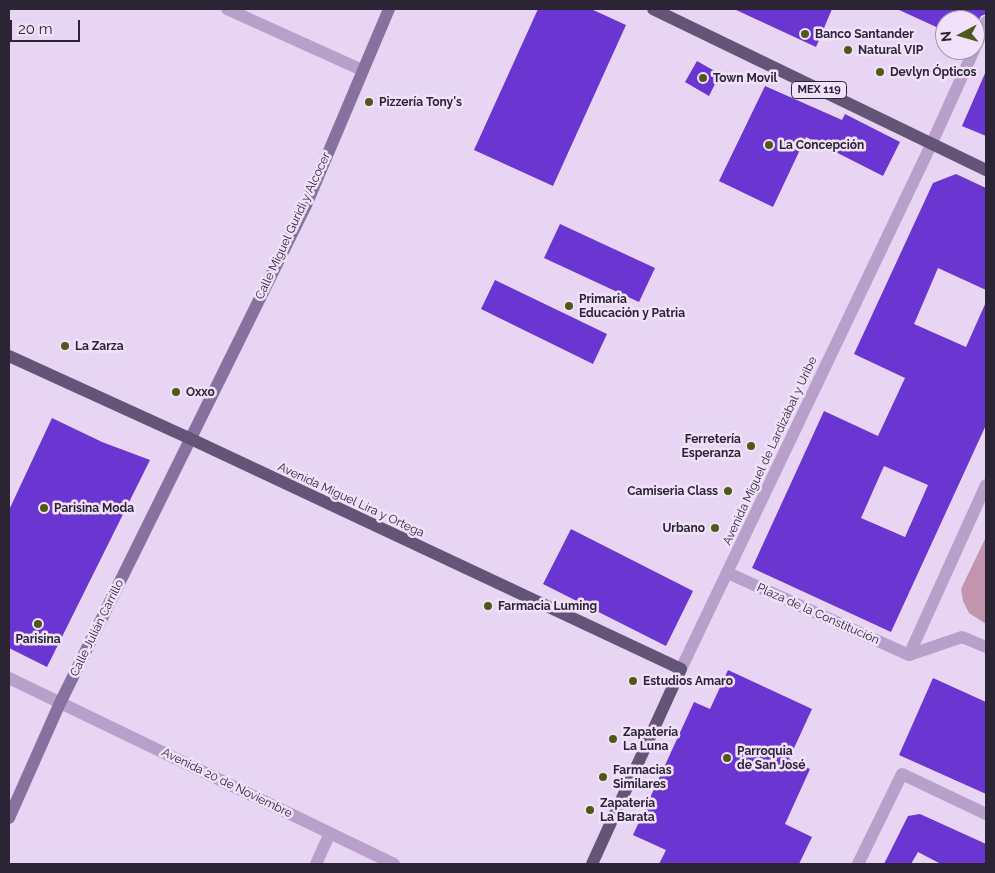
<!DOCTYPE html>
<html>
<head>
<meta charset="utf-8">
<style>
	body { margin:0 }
	#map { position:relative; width:995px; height:873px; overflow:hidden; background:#e8d5f3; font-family:Raleway,sans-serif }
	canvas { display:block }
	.frame { position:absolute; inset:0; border:10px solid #2b2434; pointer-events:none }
	.north { position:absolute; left:935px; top:10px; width:50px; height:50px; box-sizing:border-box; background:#f1e1fa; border:1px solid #a295ab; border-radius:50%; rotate:264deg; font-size:14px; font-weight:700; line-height:20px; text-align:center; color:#2b2434 }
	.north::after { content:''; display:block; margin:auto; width:18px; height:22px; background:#4e5917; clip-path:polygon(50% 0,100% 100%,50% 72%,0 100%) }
	.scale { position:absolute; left:10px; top:20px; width:70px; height:22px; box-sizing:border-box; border:2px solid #2b2434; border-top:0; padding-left:6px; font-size:15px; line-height:18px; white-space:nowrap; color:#2b2434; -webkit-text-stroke:4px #f1e1fa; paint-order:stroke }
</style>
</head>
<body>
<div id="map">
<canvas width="995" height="873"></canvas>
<div class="frame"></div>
<div class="north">N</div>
<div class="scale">20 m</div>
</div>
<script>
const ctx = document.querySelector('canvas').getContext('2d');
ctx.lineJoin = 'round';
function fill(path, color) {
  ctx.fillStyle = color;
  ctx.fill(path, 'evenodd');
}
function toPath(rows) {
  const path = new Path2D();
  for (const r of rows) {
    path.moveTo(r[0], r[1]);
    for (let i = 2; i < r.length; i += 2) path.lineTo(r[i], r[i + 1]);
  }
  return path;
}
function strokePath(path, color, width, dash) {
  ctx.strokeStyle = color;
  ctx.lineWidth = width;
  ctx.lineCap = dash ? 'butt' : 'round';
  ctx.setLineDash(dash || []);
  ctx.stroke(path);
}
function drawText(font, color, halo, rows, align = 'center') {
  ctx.font = font + ' Raleway,sans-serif';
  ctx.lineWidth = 5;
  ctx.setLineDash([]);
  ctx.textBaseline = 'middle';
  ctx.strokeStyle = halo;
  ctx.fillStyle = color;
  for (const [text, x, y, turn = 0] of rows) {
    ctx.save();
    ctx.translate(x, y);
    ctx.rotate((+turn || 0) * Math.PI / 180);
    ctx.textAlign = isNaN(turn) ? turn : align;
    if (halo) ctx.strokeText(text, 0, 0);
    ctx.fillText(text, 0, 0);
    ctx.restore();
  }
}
fill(toPath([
	[986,537,986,624,969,613,963,601,961,589]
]), '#c294ae');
fill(toPath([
	[538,9,591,9,626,25,553,186,474,150],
	[734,9,832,9,816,47],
	[897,9,986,9,986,14,981,16,975,27,975,20,945,20,945,31],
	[697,61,720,74,709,96,685,82],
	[986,71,986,136,962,126],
	[765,86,842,120,845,114,900,142,883,176,806,137,773,207,719,181],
	[956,174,986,188,986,290,938,268,914,324,966,347,986,302,986,425,891,632,752,568,824,411,878,436,905,378,854,354,933,183],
	[884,466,928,485,905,537,861,518],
	[560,224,655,268,639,302,544,258],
	[495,280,607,334,593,364,481,309],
	[52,418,102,442,150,460,47,667,9,648,9,510],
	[571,529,693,591,666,646,543,584],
	[728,670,812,709,789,759,810,769,785,824,812,837,799,864,659,864,666,850,633,835,694,702,710,709],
	[933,678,986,702,986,794,899,755],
	[920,814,986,844,986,864,941,864,918,852,911,864,884,864,908,816]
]), '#6b35d1');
strokePath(toPath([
	[909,655,986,485]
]), '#b8a0cb', 12);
strokePath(toPath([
	[227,9,362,70],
	[728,573,909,655,962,637,986,647],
	[9,678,394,864],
	[316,864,330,833],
	[858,864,902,774,986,814]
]), '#b8a0cb', 12);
strokePath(toPath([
	[975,47,986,22],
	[681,669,931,145,974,50]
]), '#b8a0cb', 12);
strokePath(toPath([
	[9,818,60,703,307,203,389,9]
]), '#87729f', 12);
strokePath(toPath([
	[653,9,986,170],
	[9,356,191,439,681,669,592,864]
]), '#645478', 12);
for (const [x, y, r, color] of [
	[805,34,5,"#4e5917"],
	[848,50,5,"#4e5917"],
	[880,72,5,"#4e5917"],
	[703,78,5,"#4e5917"],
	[369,102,5,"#4e5917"],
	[769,145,5,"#4e5917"],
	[569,306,5,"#4e5917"],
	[65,346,5,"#4e5917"],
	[176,392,5,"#4e5917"],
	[751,446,5,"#4e5917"],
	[728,491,5,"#4e5917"],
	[44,508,5,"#4e5917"],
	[715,528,5,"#4e5917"],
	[488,606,5,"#4e5917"],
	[38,624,5,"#4e5917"],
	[633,681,5,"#4e5917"],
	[613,739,5,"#4e5917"],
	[727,758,5,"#4e5917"],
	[603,777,5,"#4e5917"],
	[590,810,5,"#4e5917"]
]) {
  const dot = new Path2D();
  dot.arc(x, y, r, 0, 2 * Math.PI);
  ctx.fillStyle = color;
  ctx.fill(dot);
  strokePath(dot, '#f1e1fa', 2);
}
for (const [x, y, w] of [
	[819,90,55]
]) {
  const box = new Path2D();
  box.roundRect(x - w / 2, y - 8.5, w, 17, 4);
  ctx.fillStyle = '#f1e1fa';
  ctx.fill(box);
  strokePath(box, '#2b2434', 1);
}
drawText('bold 11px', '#2b2434', null, [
	["MEX 119",819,90]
]);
drawText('bold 12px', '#2b2434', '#f1e1fa', [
	["Banco Santander",815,34],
	["Natural VIP",858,50],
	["Devlyn Ópticos",890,72],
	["Town Movil",713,78],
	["Pizzería Tony's",379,102],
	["La Concepción",779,145],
	["Primaria",579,299],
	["Educación y Patria",579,313],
	["La Zarza",75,346],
	["Oxxo",186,392],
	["Ferretería",741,439,"right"],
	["Esperanza",741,453,"right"],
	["Camiseria Class",718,491,"right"],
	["Parisina Moda",54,508],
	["Urbano",705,528,"right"],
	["Farmacia Luming",498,606],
	["Parisina",38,639,"center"],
	["Estudios Amaro",643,681],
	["Zapatería",623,732],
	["La Luna",623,746],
	["Parroquia",737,751],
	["de San José",737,765],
	["Farmacias",613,770],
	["Similares",613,784],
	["Zapatería",600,803],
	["La Barata",600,817]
], 'left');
drawText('12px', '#2b2434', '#f1e1fa', [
	["Calle Miguel Guridi y Alcocer",293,226,-65],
	["Avenida Miguel de Lardizábal y Uribe",770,451,-65],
	["Avenida Miguel Lira y Ortega",351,500,25],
	["Plaza de la Constitución",818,614,24],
	["Calle Julián Carrillo",97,628,-64],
	["Avenida 20 de Noviembre",227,783,26]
]);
</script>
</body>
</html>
